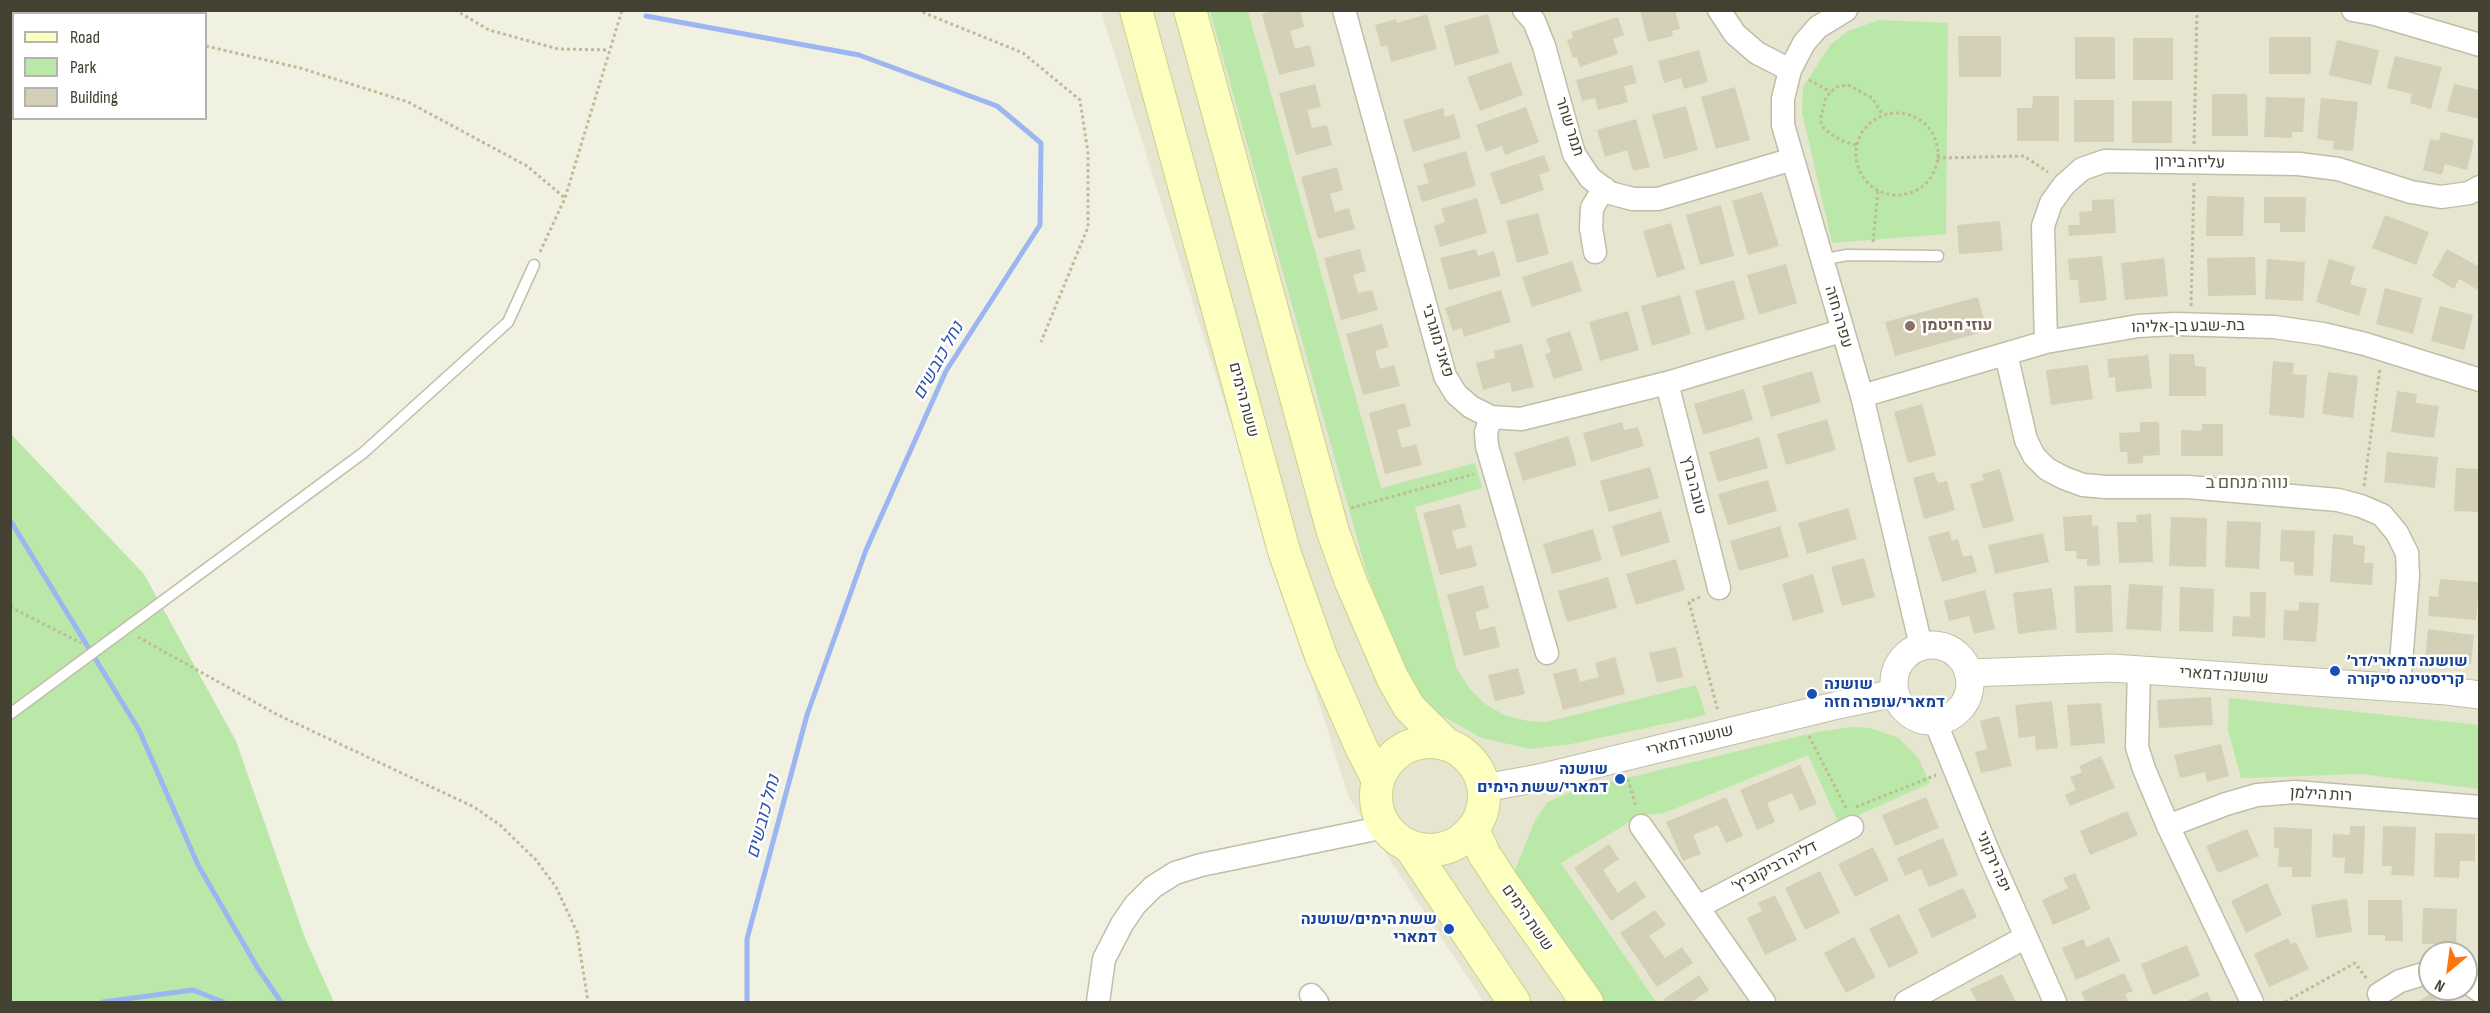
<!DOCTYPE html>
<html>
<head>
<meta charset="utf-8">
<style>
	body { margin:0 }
	#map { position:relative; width:2490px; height:1013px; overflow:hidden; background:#f1f1e2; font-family:"Sofia Sans Condensed",sans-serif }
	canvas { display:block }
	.frame { position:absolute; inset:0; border:12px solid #434132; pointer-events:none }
	.legend { position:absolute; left:12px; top:12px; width:195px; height:108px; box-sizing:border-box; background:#fff; border:2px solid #b4b3ad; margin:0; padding:8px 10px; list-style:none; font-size:18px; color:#434132 }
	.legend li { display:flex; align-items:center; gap:12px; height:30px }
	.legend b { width:30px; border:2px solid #b4b3ad }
	.north { position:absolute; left:2418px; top:941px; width:60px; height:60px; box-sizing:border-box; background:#fff; border:2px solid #b4b3ad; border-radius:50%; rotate:209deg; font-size:16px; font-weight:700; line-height:24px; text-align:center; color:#434132 }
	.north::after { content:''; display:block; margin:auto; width:21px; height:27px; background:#ff740b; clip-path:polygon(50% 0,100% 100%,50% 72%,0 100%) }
</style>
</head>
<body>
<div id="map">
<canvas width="2490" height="1013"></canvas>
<div class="frame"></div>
<ul class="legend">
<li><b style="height:8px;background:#fcffbe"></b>Road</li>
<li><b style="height:16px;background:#bae8a9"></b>Park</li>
<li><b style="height:16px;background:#d3d0b7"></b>Building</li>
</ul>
<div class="north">N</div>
</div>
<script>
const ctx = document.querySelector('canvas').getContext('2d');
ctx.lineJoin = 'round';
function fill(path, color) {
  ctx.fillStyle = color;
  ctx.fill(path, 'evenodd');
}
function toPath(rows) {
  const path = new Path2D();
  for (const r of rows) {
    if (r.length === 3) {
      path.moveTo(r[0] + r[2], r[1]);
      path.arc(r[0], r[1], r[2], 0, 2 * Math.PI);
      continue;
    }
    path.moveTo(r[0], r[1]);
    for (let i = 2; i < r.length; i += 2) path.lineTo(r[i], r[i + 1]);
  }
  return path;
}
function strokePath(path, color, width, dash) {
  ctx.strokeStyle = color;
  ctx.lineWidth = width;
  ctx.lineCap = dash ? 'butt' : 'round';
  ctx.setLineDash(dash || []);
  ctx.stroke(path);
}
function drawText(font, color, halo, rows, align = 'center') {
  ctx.font = font + ' "Sofia Sans Condensed",Heebo,sans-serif';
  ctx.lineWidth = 5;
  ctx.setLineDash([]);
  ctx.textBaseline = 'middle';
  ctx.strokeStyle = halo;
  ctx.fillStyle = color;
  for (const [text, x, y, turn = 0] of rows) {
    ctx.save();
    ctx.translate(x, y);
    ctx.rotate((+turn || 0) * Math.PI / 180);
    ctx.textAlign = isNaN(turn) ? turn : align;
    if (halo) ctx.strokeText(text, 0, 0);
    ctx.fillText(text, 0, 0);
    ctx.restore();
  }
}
fill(toPath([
	[1101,11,2479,11,2479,1002,1484,1002,1349,798],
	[2430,953,2466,953,2466,989,2430,989]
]), '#e6e5d0');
fill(toPath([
	[1210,11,1248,11,1381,488,1475,463,1482,488,1415,507,1456,667,1469,688,1485,704,1504,715,1528,721,1546,722,1696,685,1706,715,1571,744,1530,749,1482,738,1435,712,1413,686,1391,638,1366,570],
	[1879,20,1948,23,1946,234,1832,243,1802,112,1803,87,1830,45,1848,31],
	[10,433,144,574,236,741,305,938,334,1002,11,1002],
	[2229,698,2479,725,2479,789,2361,774,2241,778,2228,730],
	[1852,727,1870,728,1899,738,1918,758,1930,783,1839,824,1808,755,1664,813,1640,816,1561,863,1656,1002,1605,1002,1513,875,1535,820,1548,802,1573,791,1817,732]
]), '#bae8a9');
strokePath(toPath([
	[646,16,859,55,997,106,1041,143,1040,225,946,371,866,550,807,715,747,939,747,1002],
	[10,520,139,730,198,865,257,967,281,1002],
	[103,1002,193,990,223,1002]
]), '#9bb6f1', 5);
fill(toPath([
	[1274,10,1300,10,1304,27,1290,31,1295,49,1310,45,1315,66,1279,75,1262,14],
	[1640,10,1675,10,1680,29,1672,31,1673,36,1648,42],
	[1427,14,1437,49,1391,62,1387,45,1381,47,1375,25,1396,19,1397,23],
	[1488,14,1499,53,1455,66,1444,26],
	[1618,17,1624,35,1613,39,1618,54,1580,67,1577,57,1573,58,1567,40,1573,38,1571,32],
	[1958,36,2001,36,2001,77,1959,77],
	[2075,37,2115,37,2115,79,2075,79],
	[2269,37,2311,37,2311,74,2269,74],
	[2133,38,2173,38,2173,80,2133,80],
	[2337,40,2379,50,2371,85,2329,75],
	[1699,50,1708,82,1684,89,1681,78,1664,83,1658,61],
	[2395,56,2442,67,2431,109,2410,103,2412,94,2387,88],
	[1511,62,1523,95,1480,111,1467,77],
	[1632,65,1637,83,1624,86,1628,102,1598,110,1595,98,1582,101,1576,80],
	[1315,84,1321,107,1307,110,1312,128,1327,125,1332,145,1296,155,1279,93],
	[2454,84,2480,90,2480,119,2447,111],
	[1735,87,1750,140,1716,149,1701,97],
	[2212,94,2247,94,2248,136,2212,136],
	[2033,96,2059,96,2059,141,2017,141,2017,108,2032,108],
	[2266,97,2305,98,2303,132,2292,132,2292,138,2264,137],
	[2321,98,2358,102,2353,151,2333,149,2334,141,2317,139],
	[2074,100,2114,100,2114,142,2074,142],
	[2132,101,2172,101,2172,143,2132,143],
	[1686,106,1698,150,1664,159,1652,115],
	[1526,107,1539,142,1505,155,1502,146,1486,152,1476,125],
	[1443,108,1445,117,1454,114,1461,138,1413,152,1403,120],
	[1636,119,1650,167,1633,171,1627,150,1605,157,1597,130],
	[2441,132,2474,140,2467,170,2445,164,2442,175,2423,170,2430,139,2439,141],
	[1466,151,1476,186,1422,202,1417,186,1429,183,1423,164],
	[1544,155,1550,171,1539,175,1544,190,1501,205,1490,173],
	[1337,167,1343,190,1330,194,1335,212,1349,208,1355,229,1318,239,1301,177],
	[1762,192,1779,246,1748,255,1732,201],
	[2207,196,2244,197,2243,236,2206,236],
	[2264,197,2306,197,2305,232,2280,232,2280,223,2264,223],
	[1477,198,1487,233,1440,247,1434,226,1445,222,1441,209],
	[2114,199,2116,233,2069,236,2068,225,2080,225,2079,212,2092,211,2092,200],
	[1721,205,1734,256,1700,265,1686,215],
	[1538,213,1549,254,1517,263,1506,221],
	[2385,215,2429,232,2416,265,2372,248],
	[2000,221,2003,251,1959,254,1957,225],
	[1671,223,1685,269,1657,278,1643,231],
	[1360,249,1366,271,1353,275,1358,293,1372,290,1378,310,1341,320,1324,258],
	[1476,249,1478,256,1494,251,1501,276,1449,290,1440,258],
	[2447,249,2480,267,2480,291,2459,279,2454,289,2432,276],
	[2102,256,2107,300,2080,303,2078,280,2070,280,2068,259],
	[2255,257,2256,295,2208,296,2207,258],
	[2164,258,2168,296,2125,300,2121,263],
	[2267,259,2305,262,2303,301,2265,299],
	[2329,259,2355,267,2350,284,2367,289,2359,316,2316,302],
	[1572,261,1582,291,1532,307,1522,277],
	[1786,264,1797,303,1759,315,1747,275],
	[1734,280,1745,319,1706,331,1695,291],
	[2385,288,2422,298,2413,334,2376,324],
	[1501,290,1511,322,1464,337,1462,328,1453,331,1445,308],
	[1680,295,1691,334,1652,346,1641,306],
	[1978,297,1987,331,1895,356,1885,322],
	[2440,306,2473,315,2464,350,2431,341],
	[1628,311,1639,350,1600,361,1589,322],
	[1382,324,1389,347,1375,351,1380,369,1394,365,1400,386,1363,395,1346,334],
	[1570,331,1583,370,1554,379,1545,354,1551,352,1546,339],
	[1522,344,1534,387,1512,392,1510,382,1483,390,1476,363,1495,358,1494,351],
	[2169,354,2194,354,2195,366,2206,367,2206,396,2169,396],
	[2148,355,2152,388,2116,392,2115,377,2109,378,2107,359],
	[2273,361,2294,363,2293,374,2307,375,2304,418,2269,415],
	[2088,365,2093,399,2051,405,2046,370],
	[1812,371,1821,402,1771,417,1762,386],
	[2328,372,2358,376,2353,418,2322,414],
	[1744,389,1753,420,1703,435,1694,404],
	[2397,391,2417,394,2416,403,2439,406,2434,438,2391,432],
	[1405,403,1411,426,1397,430,1402,448,1416,444,1422,465,1385,474,1369,413],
	[1922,404,1936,455,1908,463,1894,412],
	[1827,419,1836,450,1786,465,1777,434],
	[1622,422,1624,430,1638,427,1644,446,1591,462,1583,433],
	[2140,422,2159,422,2160,455,2143,456,2143,463,2128,464,2127,452,2120,452,2119,433,2140,432],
	[2202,424,2223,424,2223,456,2181,456,2181,430,2202,431],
	[1568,436,1577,465,1523,481,1514,453],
	[1759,437,1768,468,1718,482,1709,452],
	[2387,452,2438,457,2435,488,2384,482],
	[1650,467,1659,498,1609,512,1600,481],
	[2456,468,2480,469,2480,512,2454,511],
	[2000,469,2014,521,1983,529,1970,484,1984,480,1982,474],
	[1934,472,1938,483,1947,481,1955,510,1924,519,1913,478],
	[1768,480,1777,511,1728,525,1718,494],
	[1460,504,1466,527,1452,531,1457,549,1471,545,1477,566,1440,575,1423,513],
	[1848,508,1857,539,1807,554,1798,523],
	[1661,511,1670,542,1621,557,1612,526],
	[2151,514,2153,562,2119,563,2117,522,2137,522,2136,515],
	[2092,515,2092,526,2098,525,2100,565,2087,566,2087,559,2077,559,2076,551,2065,551,2063,517],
	[2171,517,2207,518,2206,567,2169,566],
	[2227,521,2261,522,2259,569,2225,567],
	[1780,526,1789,557,1739,571,1730,541],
	[1593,529,1602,560,1552,574,1543,544],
	[2281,530,2315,531,2313,576,2294,575,2294,562,2280,561],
	[1949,531,1952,541,1958,539,1963,557,1972,555,1977,572,1942,582,1928,537],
	[2043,533,2049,562,1995,574,1988,545],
	[2333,534,2353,536,2353,544,2365,546,2364,563,2373,563,2372,585,2330,582],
	[1864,558,1875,597,1842,606,1831,567],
	[1676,559,1685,590,1636,605,1626,574],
	[1813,574,1824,612,1793,621,1782,584],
	[1608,577,1617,608,1567,622,1558,591],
	[2440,579,2479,582,2476,620,2428,616,2429,596,2438,597],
	[2129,584,2163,586,2161,631,2126,629],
	[1483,585,1489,608,1475,612,1480,630,1495,626,1500,647,1464,656,1447,595],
	[2111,585,2113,632,2076,633,2074,586],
	[2180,587,2214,589,2213,632,2179,631],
	[2052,588,2057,629,2018,634,2013,593],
	[1985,590,1995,629,1974,634,1969,616,1949,621,1944,601],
	[2250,592,2266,592,2265,638,2232,636,2233,616,2250,617],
	[2299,602,2319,603,2316,642,2283,640,2284,610,2299,611],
	[2428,629,2474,635,2471,664,2425,659],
	[1676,647,1683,677,1657,683,1649,653],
	[1615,657,1625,694,1563,710,1553,674,1576,668,1580,682,1599,677,1595,663],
	[1518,668,1525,694,1495,701,1488,675],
	[2211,697,2213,725,2159,728,2157,700],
	[2052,701,2058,748,2036,750,2035,736,2019,738,2015,705],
	[2101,703,2105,743,2071,746,2067,705],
	[1999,716,2012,766,1981,773,1975,752,1987,749,1980,721],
	[2221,744,2229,776,2207,782,2205,772,2180,778,2174,755],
	[2101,756,2115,788,2070,806,2065,795,2076,790,2070,777,2082,772,2079,766],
	[1800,765,1817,804,1800,811,1792,793,1767,803,1775,822,1757,830,1740,790],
	[1726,797,1743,836,1726,843,1718,825,1693,835,1701,854,1683,861,1666,822],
	[1926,797,1939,828,1895,846,1882,815],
	[2127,811,2138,835,2090,855,2080,831],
	[2350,826,2365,826,2363,874,2344,873,2345,858,2332,857,2333,834,2350,835],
	[2383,826,2416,827,2414,876,2391,875,2392,866,2382,866],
	[2274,827,2312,829,2311,877,2292,877,2292,867,2278,867,2279,848,2274,848],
	[2247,829,2259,856,2218,873,2206,846],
	[2435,833,2475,834,2475,861,2460,861,2459,878,2434,877],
	[1943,838,1958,875,1929,887,1921,869,1905,876,1897,858],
	[1609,844,1619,859,1603,870,1618,893,1635,881,1646,897,1611,921,1574,868],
	[1873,847,1889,880,1855,897,1838,864],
	[1820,871,1840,913,1805,930,1785,888],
	[2075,873,2091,909,2053,925,2042,900,2068,888,2063,878],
	[2267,883,2282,915,2246,933,2231,901],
	[1963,888,1977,917,1932,938,1918,909],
	[1775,895,1797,940,1765,955,1747,918,1762,911,1758,903],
	[2347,899,2352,932,2316,938,2311,905],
	[2368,900,2402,900,2403,941,2385,941,2385,935,2368,935],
	[2423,908,2457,909,2456,951,2437,950,2437,944,2422,944],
	[1655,910,1666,925,1649,936,1665,958,1682,947,1693,963,1657,987,1620,933],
	[1899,914,1919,953,1889,968,1869,929],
	[1854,937,1876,977,1846,993,1824,953],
	[2109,937,2120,961,2076,980,2062,948,2083,939,2087,947],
	[2288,938,2291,944,2296,942,2309,969,2269,987,2254,954],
	[2187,945,2200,976,2153,995,2141,964],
	[2124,973,2133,991,2125,994,2129,1002,2086,1002,2081,992],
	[2002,974,2016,1002,1977,1002,1970,989],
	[1699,975,1709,990,1692,1002,1666,1002,1664,999],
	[2207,992,2212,1002,2185,1002],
	[2432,993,2438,1002,2417,1002]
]), '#d3d0b7');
const service = toPath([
	[1821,260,1847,255,1938,256],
	[10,714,363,453,508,322,534,265]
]);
const minor = toPath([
	[1344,10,1445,376,1456,394,1471,407,1491,417,1521,419,1667,383,1841,331],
	[1524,10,1534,21,1544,46,1574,154,1590,178,1610,193,1633,199,1658,199,1793,159],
	[1719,10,1735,34,1757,53,1790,70],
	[1846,10,1818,27,1804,43,1790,70,1783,99,1783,125,1862,396,1921,646],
	[2353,10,2375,14,2480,45],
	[1595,252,1591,228,1592,208,1604,188],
	[2046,342,2043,226,2051,203,2064,185,2082,169,2105,161,2299,164,2338,169,2411,192,2441,197,2469,193,2480,187],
	[2006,354,2026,440,2034,456,2047,469,2064,478,2083,485,2106,487,2188,487,2338,500,2361,506,2382,515,2397,533,2407,553,2408,576,2399,688],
	[1667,383,1719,588],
	[1862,396,2046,342,2138,326,2175,324,2274,327,2323,334,2365,344,2480,380],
	[1491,417,1486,432,1487,446,1547,653],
	[2139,670,2137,747,2144,769,2168,826,2252,1002],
	[1935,721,1990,856,2055,1002],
	[1641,826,1764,1002],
	[2168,826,2226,804,2257,795,2295,792,2480,807],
	[1698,907,1852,827],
	[2466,981,2480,991],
	[2379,994,2400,981,2430,972],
	[1311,995,1317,1002],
	[1098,1002,1104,959,1122,924,1135,905,1153,887,1175,873,1201,865,1385,827],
	[1906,1002,2026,937]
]);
const tertiary = toPath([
	[1932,683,38],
	[1968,673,2112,668,2447,691,2480,695],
	[1484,788,1539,778,1838,705,1895,693]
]);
const secondary = toPath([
	[1136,10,1284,551,1321,656,1361,747,1378,780],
	[1190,10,1333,532,1351,582,1393,679,1409,707,1446,744],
	[1430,796,54],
	[1473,829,1484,854,1505,886,1587,1002],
	[1410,847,1514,1002]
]);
strokePath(service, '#c0bea7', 13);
strokePath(minor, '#c0bea7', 25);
strokePath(tertiary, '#c0bea7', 29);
strokePath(secondary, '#cecf8e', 34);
strokePath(toPath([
	[76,10,84,14],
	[455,10,489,30,558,49,609,50],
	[917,10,1023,53,1080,100,1088,153,1088,227,1041,342],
	[206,46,300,68,408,102,527,166,565,198],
	[1809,80,1831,92],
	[1897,154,41],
	[2194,144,2197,10],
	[1856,145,1840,140,1824,129,1820,120,1826,97,1836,87,1848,85,1872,98,1883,115],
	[1937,158,2024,156,2048,172],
	[1873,242,1878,190],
	[540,252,565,198,622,10],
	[2191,306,2194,183],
	[2364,486,2380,368],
	[1351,508,1474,474],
	[1700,597,1689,602,1718,711],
	[10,607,81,643],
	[138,637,276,714,474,807,500,825,536,860,556,887,577,932,588,1002],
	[1809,736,1847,810],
	[1628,779,1636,807],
	[1856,807,1936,775],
	[2285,1002,2355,963,2367,979]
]), '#bfbc95', 3, [3, 3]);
strokePath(service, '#fff', 10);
strokePath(minor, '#fff', 22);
strokePath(tertiary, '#fff', 27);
strokePath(secondary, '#fcffbe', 32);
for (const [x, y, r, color] of [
	[1910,326,6,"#8d6e63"],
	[2335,671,6,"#1a4fb4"],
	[1812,694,6,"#1a4fb4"],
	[1620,779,6,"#1a4fb4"],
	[1449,929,6,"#1a4fb4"]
]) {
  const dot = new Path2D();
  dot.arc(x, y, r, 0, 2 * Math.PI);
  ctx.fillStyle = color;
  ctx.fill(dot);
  strokePath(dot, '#fff', 2);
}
drawText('16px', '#434132', '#fff', [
	["תמר שחר",1569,127,72],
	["עליזה בירון",2190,163,1],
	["עפרה חזה",1838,317,74],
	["בת-שבע בן-אליהו",2188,327,-1],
	["פאני מוגרבי",1437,341,73],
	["ששת הימים",1243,400,75],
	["טובה ברץ",1693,485,76],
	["שושנה דמארי",2224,676,4],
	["שושנה דמארי",1690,741,-14],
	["רות הילמן",2321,795,3],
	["יפה ירקוני",1993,862,67],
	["'דליה רביקוביץ",1775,867,-27],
	["ששת הימים",1527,918,55]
]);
drawText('bold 16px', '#785e54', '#fff', [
	["עוזי חיטמן",1922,326]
], 'left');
drawText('bold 16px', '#164399', '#fff', [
	["שושנה דמארי/דר׳",2347,662],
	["קריסטינה סיקורה",2347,680],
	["שושנה",1824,685],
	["דמארי/עופרה חזה",1824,703],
	["שושנה",1608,770,"right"],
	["דמארי/ששת הימים",1608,788,"right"],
	["ששת הימים/שושנה",1437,920,"right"],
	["דמארי",1437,938,"right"]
], 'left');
drawText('italic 18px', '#2a52b0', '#fff', [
	["נחל כובשים",939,361,-61],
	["נחל כובשים",764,817,-75]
]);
drawText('18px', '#666249', '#fff', [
	["נווה מנחם ב",2247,483]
]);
</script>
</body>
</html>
